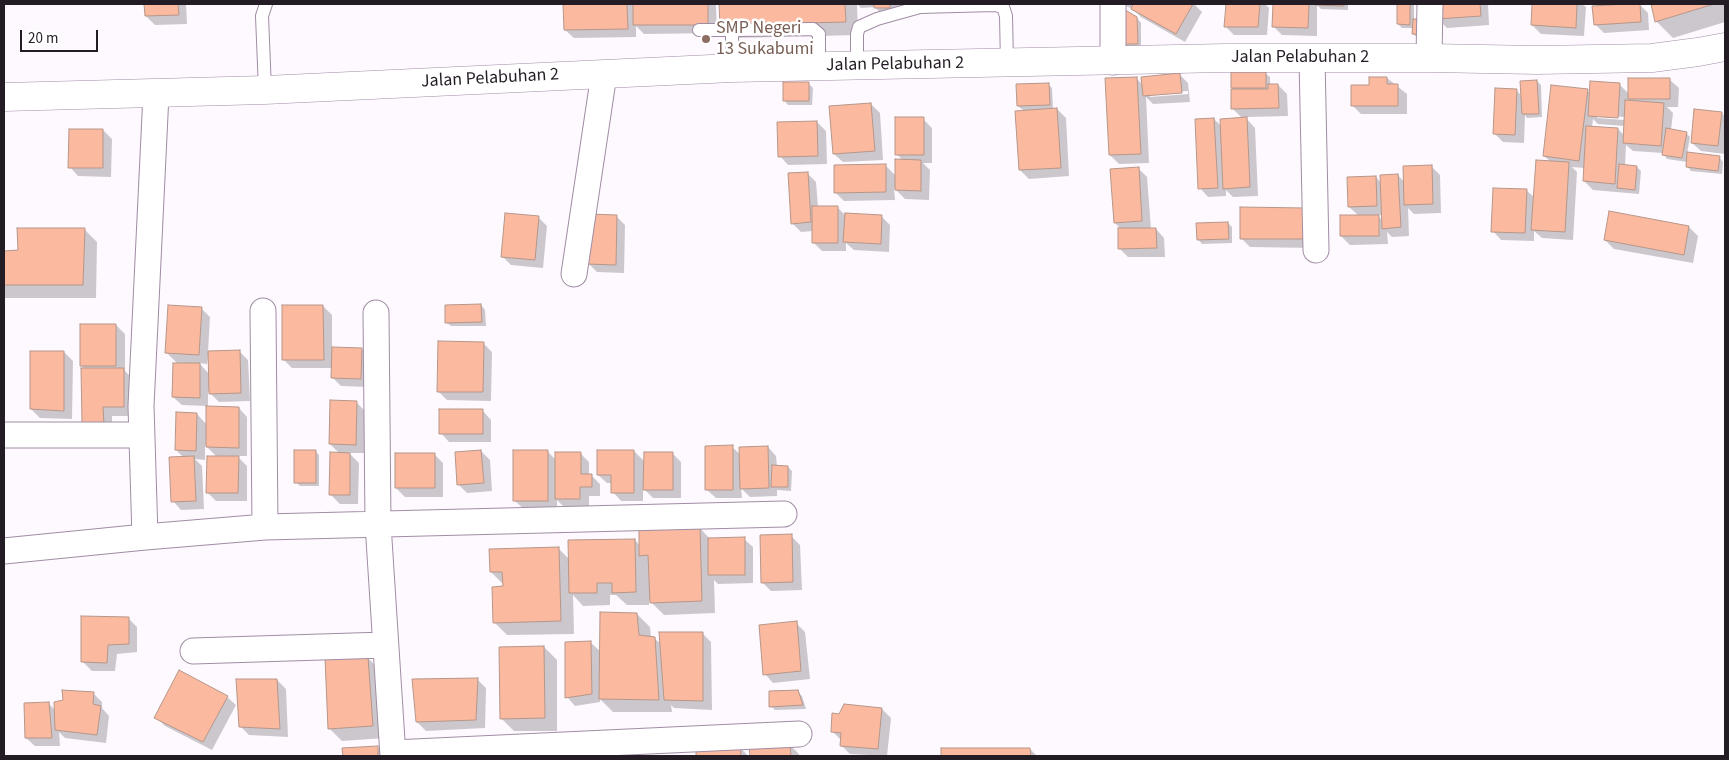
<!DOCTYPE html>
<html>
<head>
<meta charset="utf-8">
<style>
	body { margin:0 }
	#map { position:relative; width:1729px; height:760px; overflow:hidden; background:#fef9ff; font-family:"Source Sans 3",sans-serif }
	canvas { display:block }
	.frame { position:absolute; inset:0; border:5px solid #241c25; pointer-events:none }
	.scale { position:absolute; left:20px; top:30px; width:78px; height:22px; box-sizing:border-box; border:2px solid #241c25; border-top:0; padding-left:6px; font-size:15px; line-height:18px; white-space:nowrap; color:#241c25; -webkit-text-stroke:4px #fff; paint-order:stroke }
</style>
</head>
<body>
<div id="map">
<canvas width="1729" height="760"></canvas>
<div class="frame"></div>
<div class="scale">20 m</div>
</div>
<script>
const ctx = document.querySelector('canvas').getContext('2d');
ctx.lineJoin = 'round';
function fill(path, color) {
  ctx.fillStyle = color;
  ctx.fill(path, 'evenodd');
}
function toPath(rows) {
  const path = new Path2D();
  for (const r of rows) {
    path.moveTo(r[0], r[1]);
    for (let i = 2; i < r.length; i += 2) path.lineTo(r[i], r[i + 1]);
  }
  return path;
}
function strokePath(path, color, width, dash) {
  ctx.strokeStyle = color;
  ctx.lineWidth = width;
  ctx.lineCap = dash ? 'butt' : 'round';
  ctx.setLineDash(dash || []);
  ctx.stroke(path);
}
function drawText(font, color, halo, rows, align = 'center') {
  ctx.font = font + ' "Source Sans 3",sans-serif';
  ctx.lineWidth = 5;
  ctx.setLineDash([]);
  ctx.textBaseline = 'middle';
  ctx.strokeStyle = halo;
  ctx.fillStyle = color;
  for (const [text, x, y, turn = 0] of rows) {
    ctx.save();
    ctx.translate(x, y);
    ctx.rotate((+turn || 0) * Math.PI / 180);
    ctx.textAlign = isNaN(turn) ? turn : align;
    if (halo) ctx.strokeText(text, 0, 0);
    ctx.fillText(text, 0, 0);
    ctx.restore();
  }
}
fill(toPath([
	[145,4,186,4,187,24,155,25,146,16],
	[564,4,716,4,717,33,644,34,636,26,636,37,574,38,565,30],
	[721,4,911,4,884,17,875,7,861,8,857,4,858,35,734,38,721,24],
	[1122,4,1194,4,1202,12,1185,42,1141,17,1134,10],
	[1227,4,1265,4,1269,8,1267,35,1234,35,1225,26],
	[1274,4,1348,4,1348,10,1321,9,1317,5,1317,36,1282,35,1273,26],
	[1398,4,1414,4,1414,20,1428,20,1418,38,1413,34,1414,28,1402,28,1398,24],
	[1437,4,1488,4,1489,25,1447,28,1438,19],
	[1534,4,1582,4,1586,7,1584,36,1541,34,1532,25],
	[1608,4,1620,4,1619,6,1639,4,1648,13,1649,30,1604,33,1595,24,1615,5],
	[1652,4,1725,4,1725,22,1673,38,1656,21],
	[1137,18,1141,23,1141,47,1122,47],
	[1265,73,1270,77,1270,85,1278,85,1287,94,1288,116,1245,117,1255,128,1258,196,1233,197,1226,190,1226,196,1208,197,1200,188,1214,119,1222,127,1243,119,1232,108,1235,91,1232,88],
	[1179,74,1188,83,1190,102,1153,104,1146,97,1149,163,1119,164,1110,155,1136,78,1143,85],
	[1188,91,1188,94,1150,97,1150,94],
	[1387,78,1407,94,1407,114,1361,114,1352,105,1370,86],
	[1670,80,1679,88,1678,107,1667,107,1673,113,1671,130,1686,133,1690,137,1687,154,1719,157,1723,162,1722,174,1691,171,1687,166,1687,162,1667,159,1663,153,1633,151,1626,145,1625,166,1637,167,1641,171,1639,194,1593,190,1584,181,1585,168,1572,167,1577,172,1573,240,1542,238,1534,231,1534,241,1501,240,1493,231,1526,190,1535,198,1551,162,1544,156,1587,90,1591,94,1619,84,1629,94],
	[1597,115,1624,117,1624,120,1597,118],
	[1593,119,1598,124,1625,126,1624,135,1618,129,1592,128],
	[1537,81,1541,85,1542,117,1527,118,1525,115,1524,143,1503,142,1494,133,1516,90,1522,96],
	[808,83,813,88,812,105,788,105,784,100],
	[1048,84,1052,88,1053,110,1057,109,1066,118,1069,176,1029,179,1020,170,1024,111,1018,106],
	[871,104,880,113,883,160,843,162,834,154],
	[1722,113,1725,117,1725,154,1701,151,1692,143],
	[923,119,932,128,932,163,923,163,930,170,929,200,905,199,894,188,895,200,844,201,835,192,885,165,896,176,903,161,897,154],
	[817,122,826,131,827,164,788,165,780,156],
	[103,130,112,139,111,177,78,176,70,167],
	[1431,166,1440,175,1441,213,1414,214,1408,208,1409,236,1392,237,1387,232,1388,244,1350,245,1341,236,1359,216,1349,207,1376,177,1381,183,1398,175,1404,182],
	[1377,215,1383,215,1383,221],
	[1138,168,1147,177,1151,229,1156,229,1164,238,1165,257,1128,257,1119,248,1122,230,1115,223],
	[807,173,816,182,818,207,837,207,845,215,881,216,890,225,889,252,854,250,846,243,846,251,822,251,813,242,813,231,801,232,792,223],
	[1304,210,1313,248,1250,247,1241,238],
	[616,216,625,225,624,273,597,272,588,263],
	[538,217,547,226,543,268,511,265,502,256],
	[1228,223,1232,227,1232,243,1202,244,1198,239],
	[1689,227,1698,236,1693,263,1614,249,1605,240],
	[84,229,97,242,96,298,4,298,4,252,19,251],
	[481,305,485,310,486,326,451,326,446,322],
	[323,306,332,315,332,349,362,349,371,358,370,387,341,386,332,377,332,368,292,368,283,359],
	[201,308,210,317,208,352,239,351,248,360,250,401,219,402,208,391,208,407,239,408,247,417,247,456,237,456,247,466,247,501,216,501,207,492,217,457,205,445,205,460,195,459,202,466,204,509,181,510,173,501,184,458,176,450,197,414,207,425,208,406,182,405,173,397,178,364,167,353],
	[208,358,210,358,210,375,199,363,207,364],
	[116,325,125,334,125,371,132,378,132,416,112,416,112,432,92,432,85,369,81,366],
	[483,343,492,352,491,401,447,400,438,391],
	[64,352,73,361,72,419,40,418,31,409],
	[356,402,365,411,365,453,349,453,359,463,358,504,340,504,331,495,340,454,330,444],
	[483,411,491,420,491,442,449,442,441,433],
	[732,447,741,455,768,447,776,456,777,467,788,467,792,471,791,491,777,490,777,496,750,497,741,488,742,498,716,498,707,490],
	[315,451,319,455,319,486,300,486,296,482],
	[481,451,490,460,492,491,467,493,458,484],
	[634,451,645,462,672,453,681,462,681,498,653,498,643,488,643,501,621,501,613,492,613,483,607,483,598,475],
	[548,452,556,460,580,453,589,462,589,475,591,475,600,484,600,496,589,496,589,508,565,508,557,500,557,509,524,509,515,501],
	[434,454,443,463,443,497,405,497,396,488],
	[700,528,710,539,744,539,753,547,753,583,718,584,714,580,715,613,664,615,649,600,649,605,627,605,616,595,610,595,610,605,583,606,573,595,574,634,507,635,494,622,504,585,491,572,558,548,570,560,635,540,640,546],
	[791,536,800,545,802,590,771,591,762,582],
	[637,614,650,627,651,637,654,638,662,645,702,633,711,642,712,710,674,708,671,705,672,712,613,712,600,699,600,702,575,706,567,697,590,642,601,652],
	[128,618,137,627,137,652,117,654,115,671,92,671,83,662],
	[796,623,805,632,810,679,773,683,765,674],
	[544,647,557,660,557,731,514,731,501,718],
	[368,658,381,671,385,738,342,741,329,728],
	[477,679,486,688,485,728,426,731,417,722],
	[277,680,286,689,288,737,249,735,240,726],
	[797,691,802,696,806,709,775,710,771,706],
	[93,693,102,702,102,708,109,716,106,743,65,738,59,732,60,746,35,746,26,738,48,703,55,710],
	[227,697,236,705,212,750,165,726,156,717],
	[882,709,891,718,887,756,850,754,841,745,841,740,832,731],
	[790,745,799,754,799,756,751,756,751,747],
	[739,746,748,756,698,756,697,750],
	[377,747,386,756,344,756,343,749],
	[942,749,1030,749,1037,756,942,756],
	[617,754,619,756,578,756]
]), '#0003');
const building = toPath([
	[144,4,178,4,179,15,145,16,144,4],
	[563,4,627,4,628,29,564,30,563,4],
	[633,4,708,4,708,25,633,25,633,4],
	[719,4,845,4,846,22,720,25,719,4],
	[874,4,890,4,890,8,874,8,874,4],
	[1133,4,1193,4,1176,34,1131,9,1133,4],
	[1226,4,1260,4,1258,27,1224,27,1226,4],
	[1273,4,1309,4,1308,28,1272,27,1273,4],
	[1315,4,1344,4,1344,6,1315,5,1315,4],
	[1397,4,1410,4,1410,25,1397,24,1397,4],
	[1436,4,1480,4,1481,16,1437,19,1436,4],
	[1532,4,1577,4,1576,28,1531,25,1532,4],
	[1627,4,1640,4,1641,22,1594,25,1592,6,1627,4],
	[1651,4,1714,4,1655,22,1651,4],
	[1117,5,1137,17,1138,44,1117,44,1117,5],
	[1413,19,1428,19,1428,35,1412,34,1413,19],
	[1231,72,1266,72,1266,88,1231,88,1231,72],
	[1180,73,1182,93,1143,96,1141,77,1180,73],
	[1137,77,1141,154,1109,155,1105,78,1137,77],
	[1369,77,1387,77,1387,84,1398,84,1398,106,1351,106,1351,85,1369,85,1369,77],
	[1628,78,1670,78,1670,99,1628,99,1628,78],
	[1537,80,1539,114,1522,114,1520,81,1537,80],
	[1590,81,1620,83,1618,118,1588,116,1590,81],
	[783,82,809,82,809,101,783,101,783,82],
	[1049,83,1050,105,1017,106,1016,84,1049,83],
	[1268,84,1278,84,1279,108,1231,109,1231,89,1268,89,1268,84],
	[1551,85,1588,89,1579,161,1543,156,1551,85],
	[1495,88,1517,89,1515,135,1493,134,1495,88],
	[1625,100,1664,103,1661,146,1623,143,1625,100],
	[871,103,875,151,833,154,829,106,871,103],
	[1057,108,1061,168,1019,170,1015,111,1057,108],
	[1694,109,1722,112,1718,146,1691,143,1694,109],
	[895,117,924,117,924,155,895,155,895,117],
	[1247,117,1250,187,1223,189,1220,119,1247,117],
	[1214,118,1218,188,1198,189,1195,119,1214,118],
	[817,121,818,156,778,157,777,122,817,121],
	[1586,126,1618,128,1615,184,1583,181,1586,126],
	[1666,128,1687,132,1682,158,1662,155,1666,128],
	[69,129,103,129,103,168,68,168,69,129],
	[1687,152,1720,156,1718,171,1686,167,1687,152],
	[895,159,921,160,921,191,895,190,895,159],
	[1536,160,1569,162,1565,232,1531,230,1536,160],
	[886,164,886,192,834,193,834,165,886,164],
	[1619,164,1637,166,1635,190,1617,188,1619,164],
	[1432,165,1433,204,1404,205,1403,166,1432,165],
	[1139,167,1142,221,1114,223,1110,169,1139,167],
	[808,172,811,222,791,224,788,173,808,172],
	[1398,174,1401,227,1382,229,1380,175,1398,174],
	[1376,176,1377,206,1348,207,1347,177,1376,176],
	[1493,188,1527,189,1525,233,1491,232,1493,188],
	[812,206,838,206,838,243,812,243,812,206],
	[1240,207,1305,208,1304,239,1240,239,1240,207],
	[1609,211,1689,226,1684,255,1604,240,1609,211],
	[505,213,539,216,535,260,501,257,505,213],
	[845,213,882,215,881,244,843,242,845,213],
	[587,214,617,215,616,265,587,264,587,214],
	[1340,215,1379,215,1379,236,1340,236,1340,215],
	[1228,222,1229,239,1197,240,1196,223,1228,222],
	[17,228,85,228,83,285,4,285,4,251,18,250,17,228],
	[1118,228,1156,228,1157,248,1118,249,1118,228],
	[481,304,482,322,445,323,445,305,481,304],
	[168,305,202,307,199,355,165,353,168,305],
	[282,305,323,305,324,360,282,360,282,305],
	[80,324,116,324,116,366,80,366,80,324],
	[438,341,484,342,483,392,437,392,438,341],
	[332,347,362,348,361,379,331,378,332,347],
	[240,350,241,393,209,394,208,351,240,350],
	[30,351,64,351,64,411,30,409,30,351],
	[173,363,200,363,200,398,172,397,173,363],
	[81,368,124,368,124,407,103,407,104,424,82,424,81,368],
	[330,400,357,401,356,445,329,444,330,400],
	[206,406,239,407,239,448,206,447,206,406],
	[439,409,483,409,483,434,439,434,439,409],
	[176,412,197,413,196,451,175,450,176,412],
	[733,445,733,490,705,490,705,446,733,445],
	[768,446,769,488,740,489,739,447,768,446],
	[294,450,316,450,316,483,294,483,294,450],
	[481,450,484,483,457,485,455,452,481,450],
	[513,450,548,450,548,501,513,501,513,450],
	[597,450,634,450,634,493,611,493,611,475,597,475,597,450],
	[330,452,350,453,350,495,329,495,330,452],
	[555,452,581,452,581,474,592,474,592,487,580,487,580,499,555,499,555,452],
	[644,452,673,452,673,490,643,490,644,452],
	[395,453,435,453,435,488,395,488,395,453],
	[194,456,196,501,171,502,169,457,194,456],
	[207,456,239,456,238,493,206,493,207,456],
	[772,465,788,466,788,487,771,487,772,465],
	[700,527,702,601,650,603,648,555,639,556,639,529,700,527],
	[792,534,793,582,761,583,760,535,792,534],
	[745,537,745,575,708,575,708,538,745,537],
	[635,539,636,592,612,593,612,583,597,583,597,593,569,593,568,540,635,539],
	[559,547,561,621,493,623,492,587,503,586,502,572,490,572,489,549,559,547],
	[600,612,637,613,639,635,655,637,659,700,599,699,600,612],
	[81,616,129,617,129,644,108,645,107,663,81,662,81,616],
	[797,621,801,671,763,675,759,625,797,621],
	[659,632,703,632,703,701,664,700,659,632],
	[591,641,592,694,565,698,565,642,591,641],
	[544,646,545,718,500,719,499,647,544,646],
	[368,657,373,726,328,729,325,658,368,657],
	[179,670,228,696,203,742,154,718,179,670],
	[478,678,476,720,416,722,412,679,478,678],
	[236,679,277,679,280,729,239,727,236,679],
	[62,690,94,692,93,704,101,706,97,735,55,730,54,702,63,700,62,690],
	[798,690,803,705,769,707,769,691,798,690],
	[49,702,52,738,25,738,24,703,49,702],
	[844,704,882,708,878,749,840,746,841,733,831,732,832,713,839,714,844,704],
	[790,744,791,756,750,756,749,745,790,744],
	[740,745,741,756,696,756,696,748,740,745],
	[378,746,378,756,343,756,342,748,378,746],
	[941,748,1030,748,1031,756,941,756,941,748]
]);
fill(building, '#fbbaa0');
strokePath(building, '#b69689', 1);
const lane = toPath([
	[699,30,732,30],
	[857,66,857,34,859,27,877,19,920,7,994,5,1003,7,1006,16,1007,63],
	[732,68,732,30,813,29,819,34,819,67],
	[265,90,262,16,266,4]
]);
const street = toPath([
	[1312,58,1316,250],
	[1429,58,1430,4],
	[1113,62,1113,4],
	[574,274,604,74],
	[263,311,265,527],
	[376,313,378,524,393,756],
	[4,435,141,435],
	[145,537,141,406,156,94],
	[4,551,145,537,265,527,784,514],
	[193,651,385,645],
	[393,753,799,734]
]);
const secondary = toPath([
	[4,97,265,90,732,68,1226,58,1429,58,1537,60,1652,58,1698,52,1725,47]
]);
strokePath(lane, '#a18ca5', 14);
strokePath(street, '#a18ca5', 27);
strokePath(secondary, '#a18ca5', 29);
strokePath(lane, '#fff', 12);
strokePath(street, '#fff', 25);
strokePath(secondary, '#fff', 28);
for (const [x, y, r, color] of [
	[706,39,5,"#8d6e63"]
]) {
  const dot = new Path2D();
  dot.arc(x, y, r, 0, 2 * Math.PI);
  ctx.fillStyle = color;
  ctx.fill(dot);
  strokePath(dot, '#fff', 2);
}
drawText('18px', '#785e54', '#fff', [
	["SMP Negeri",716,29],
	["13 Sukabumi",716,50]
], 'left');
drawText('18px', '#241c25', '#fff', [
	["Jalan Pelabuhan 2",1300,58],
	["Jalan Pelabuhan 2",895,65,-1],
	["Jalan Pelabuhan 2",490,79,-3]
]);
</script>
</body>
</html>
